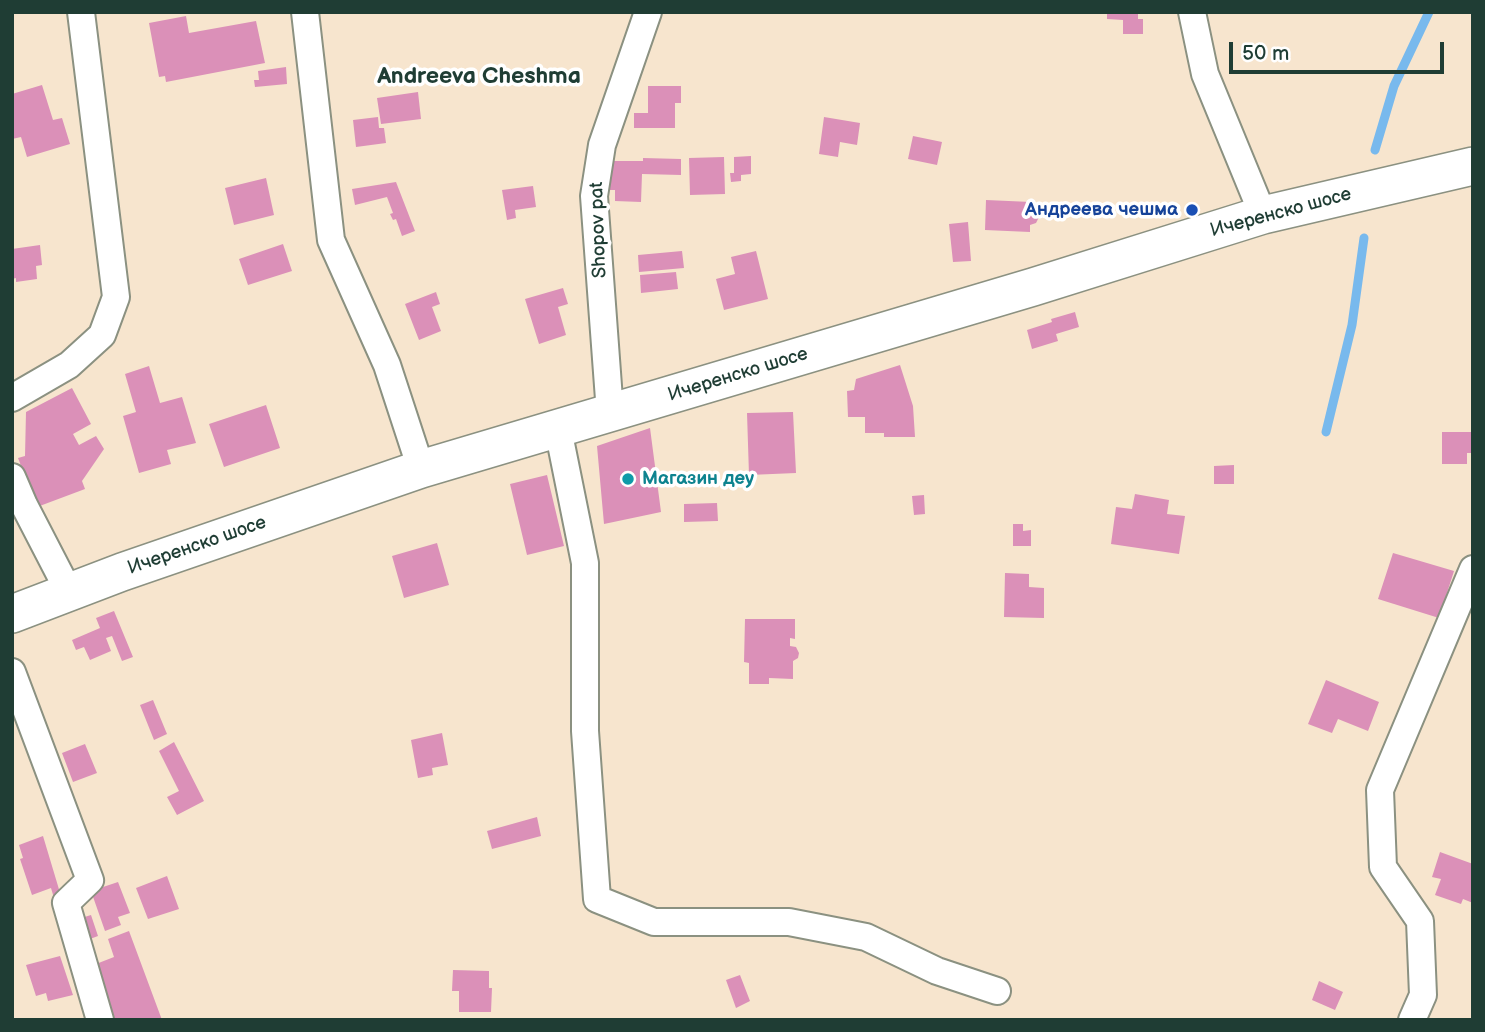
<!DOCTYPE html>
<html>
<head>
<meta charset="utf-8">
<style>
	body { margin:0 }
	#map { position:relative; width:1485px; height:1032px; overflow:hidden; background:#f7e5ce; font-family:"Balsamiq Sans",sans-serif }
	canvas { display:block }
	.frame { position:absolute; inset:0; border:14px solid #1f3d34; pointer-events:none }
	.scale { position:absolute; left:1229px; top:42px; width:215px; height:32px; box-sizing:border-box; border:4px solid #1f3d34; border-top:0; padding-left:9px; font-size:21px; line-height:24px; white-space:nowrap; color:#1f3d34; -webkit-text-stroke:5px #fff; paint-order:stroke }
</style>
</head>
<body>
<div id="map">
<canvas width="1485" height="1032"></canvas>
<div class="frame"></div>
<div class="scale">50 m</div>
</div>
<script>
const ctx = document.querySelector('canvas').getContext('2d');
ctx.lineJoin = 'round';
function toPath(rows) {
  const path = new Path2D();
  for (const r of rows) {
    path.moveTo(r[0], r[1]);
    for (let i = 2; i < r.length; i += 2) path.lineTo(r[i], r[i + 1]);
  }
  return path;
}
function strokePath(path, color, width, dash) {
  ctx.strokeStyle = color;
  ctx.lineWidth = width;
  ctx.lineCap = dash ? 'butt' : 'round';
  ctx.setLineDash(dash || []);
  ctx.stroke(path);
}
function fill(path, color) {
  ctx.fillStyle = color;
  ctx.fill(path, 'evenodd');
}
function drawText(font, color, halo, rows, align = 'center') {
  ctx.font = font + ' "Balsamiq Sans",sans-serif';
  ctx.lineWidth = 7;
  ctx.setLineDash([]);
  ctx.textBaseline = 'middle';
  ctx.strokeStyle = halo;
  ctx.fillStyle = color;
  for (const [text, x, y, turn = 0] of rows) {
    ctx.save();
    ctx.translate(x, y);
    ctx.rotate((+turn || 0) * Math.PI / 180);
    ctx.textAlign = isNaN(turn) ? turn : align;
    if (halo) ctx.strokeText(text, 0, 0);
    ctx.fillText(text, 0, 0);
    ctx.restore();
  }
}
strokePath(toPath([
	[1375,150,1394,86,1429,12],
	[1326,432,1352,325,1364,238]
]), '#78b9ed', 9);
fill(toPath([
	[1107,12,1138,12,1138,19,1143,19,1143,34,1123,34,1123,20,1107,19],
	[186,16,189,33,256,21,265,63,166,82,165,76,159,77,149,23],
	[286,67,287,84,255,87,254,80,259,80,258,71],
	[42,85,53,120,62,118,70,144,27,157,21,137,12,139,12,94],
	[648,86,681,86,681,103,675,103,675,128,634,128,634,113,648,113],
	[418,92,421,119,381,124,377,98],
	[378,117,379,128,384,128,386,143,356,147,353,120],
	[824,117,860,123,857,145,840,142,838,157,819,154],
	[913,136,942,142,937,165,908,159],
	[751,156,751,174,741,175,741,181,731,182,730,173,734,173,734,157],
	[724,157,725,194,690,195,689,158],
	[643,158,681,159,681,175,642,174,641,202,615,201,615,190,607,190,599,161,643,161],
	[266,178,274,215,234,225,225,188],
	[396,182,415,231,402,236,396,219,393,220,390,214,393,213,387,197,355,205,352,189],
	[533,186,536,207,515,210,516,218,507,220,502,190],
	[986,200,1031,202,1031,209,1036,211,1039,217,1036,223,1030,225,1030,232,985,230],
	[968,222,971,261,953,262,949,224],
	[283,244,292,271,248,285,239,259],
	[40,245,42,265,36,266,37,279,16,282,16,278,12,279,12,249],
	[682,251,684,268,639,272,638,255],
	[756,251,768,299,724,310,716,279,735,274,731,257],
	[676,272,678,289,641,293,640,275],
	[563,288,568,304,558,307,566,335,539,344,525,299],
	[436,292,440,304,432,307,441,331,419,340,405,304],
	[1075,312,1079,327,1056,334,1058,341,1032,349,1027,330,1052,322,1051,319],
	[900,365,913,406,915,437,884,437,884,433,865,433,865,417,848,417,847,391,854,390,856,379],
	[149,366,160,403,182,397,196,443,167,450,171,464,139,473,123,416,136,412,125,374],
	[72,388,91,424,73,434,79,445,96,436,104,449,82,481,85,489,37,507,18,458,25,456,26,412],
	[266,405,280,448,224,467,209,424],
	[793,412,796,473,749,475,747,413],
	[650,428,661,512,604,524,597,446],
	[1442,432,1473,432,1473,453,1467,453,1467,464,1442,464],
	[1234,465,1234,484,1214,484,1214,466],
	[547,475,564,546,527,555,510,484],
	[1135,494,1169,500,1167,514,1185,516,1179,554,1111,544,1116,507,1132,509],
	[924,495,925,514,914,515,912,496],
	[717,503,718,521,684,522,684,504],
	[1013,524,1023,524,1023,531,1031,530,1031,546,1013,546],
	[437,543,449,585,404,598,392,556],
	[1393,553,1454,571,1439,618,1378,599],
	[1005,573,1029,574,1029,587,1044,588,1044,618,1004,617],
	[114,611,133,657,122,661,112,636,106,638,111,651,90,660,84,647,76,650,72,640,100,628,96,618],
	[745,619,795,619,795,639,790,638,790,646,796,647,799,653,798,658,793,661,793,679,769,678,769,684,749,684,749,663,744,662],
	[1326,680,1379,702,1368,731,1338,719,1332,733,1308,724],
	[153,700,167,734,154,740,140,705],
	[442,733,448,765,432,768,433,775,418,778,411,740],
	[174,742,204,801,177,815,167,797,179,791,159,751],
	[85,744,97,773,73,782,62,753],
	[537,817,541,836,492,849,487,831],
	[43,836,61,896,54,898,51,888,32,895,20,859,23,858,19,845],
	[1440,852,1473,864,1473,903,1463,899,1461,904,1435,895,1441,879,1432,877],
	[167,876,179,909,148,919,136,888],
	[118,882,130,913,118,917,121,925,105,931,91,891],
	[91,915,98,936,82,942,75,920],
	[129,931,162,1020,115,1020,95,970,96,964,114,957,108,939],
	[60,956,73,995,48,1001,46,993,36,996,26,965],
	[453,970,489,971,489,988,492,988,491,1012,459,1012,459,991,452,991],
	[740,975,750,1001,736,1008,726,980],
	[1319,981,1343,992,1335,1010,1312,1000]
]), '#db90b8');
const street = toPath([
	[305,12,331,240,387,365,421,469],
	[1192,12,1205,74,1263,215],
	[12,398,69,365,102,335,116,297,81,12],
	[610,413,594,196,602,145,648,12],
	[558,429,585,563,585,731,597,899,654,922,789,922,866,937,937,971,997,991],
	[12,477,24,505,69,592],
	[12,672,90,880,66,903,100,1020],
	[1412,1020,1423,995,1420,921,1383,867,1380,790,1473,569]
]);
const secondary = toPath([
	[12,614,122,572,421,469,1033,287,1263,215,1473,166]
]);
strokePath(street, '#8b9181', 30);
strokePath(secondary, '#8b9181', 40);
strokePath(street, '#fff', 26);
strokePath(secondary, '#fff', 37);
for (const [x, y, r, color] of [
	[1192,210,7,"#1a4fb4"],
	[628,479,7,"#0f9aa8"]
]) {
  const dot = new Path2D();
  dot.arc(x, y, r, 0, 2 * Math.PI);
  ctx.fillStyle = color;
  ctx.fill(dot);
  strokePath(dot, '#fff', 2.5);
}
drawText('bold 19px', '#164399', '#fff', [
	["Андреева чешма",1178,210]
], 'right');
drawText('19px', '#1f3d34', '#fff', [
	["Ичеренско шосе",1281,213,-15],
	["Shopov pat",599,230,-92],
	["Ичеренско шосе",738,375,-17],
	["Ичеренско шосе",197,546,-19]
]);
drawText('bold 19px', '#0d838f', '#fff', [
	["Магазин деу",642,479]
], 'left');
drawText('bold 23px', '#1f3d34', '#fff', [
	["Andreeva Cheshma",479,77]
]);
</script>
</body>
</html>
